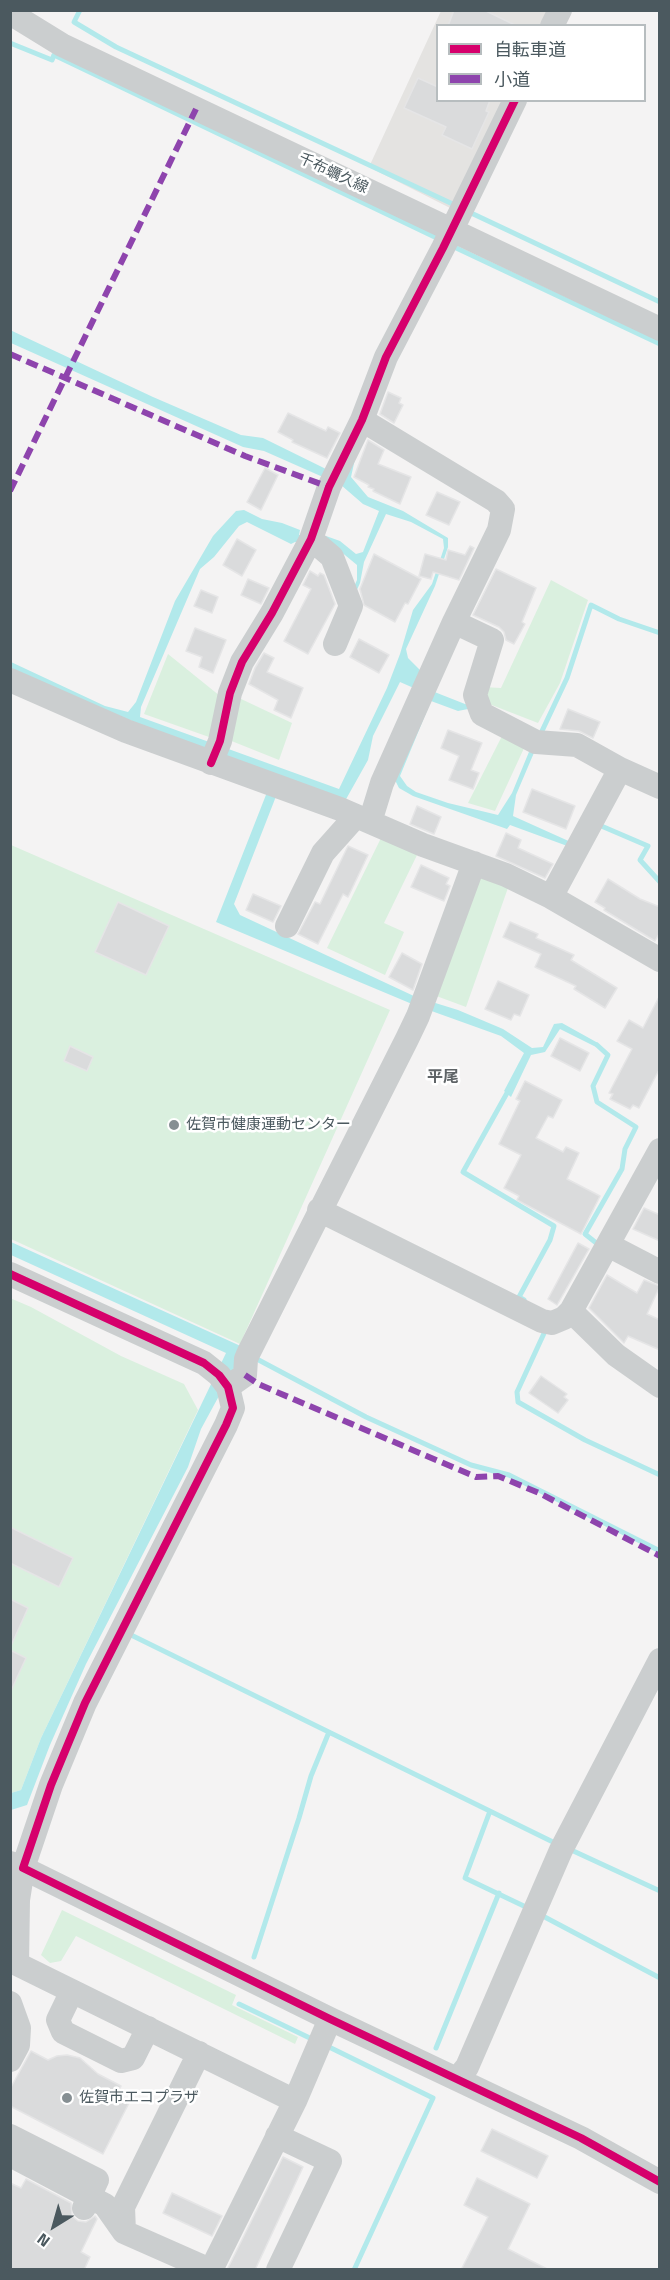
<!DOCTYPE html>
<html>
<head>
<meta charset="utf-8">
<style>
	body { margin:0 }
	#map { position:relative; width:670px; height:2280px; overflow:hidden; background:#f4f3f3; font-family:"Titillium Web","Noto Sans JP",sans-serif }
	canvas { display:block }
	.frame { position:absolute; inset:0; border:12px solid #4b595f; pointer-events:none }
	.legend { position:absolute; left:436px; top:24px; width:210px; height:78px; box-sizing:border-box; background:#fff; border:2px solid #b7bdbf; margin:0; padding:8px 10px; list-style:none; font-size:18px; color:#4b595f }
	.legend li { display:flex; align-items:center; gap:12px; height:30px }
	.legend b { width:30px; border:2px solid #b7bdbf }
	.north { position:absolute; left:24px; top:2196px; width:60px; height:60px; -webkit-text-stroke:4px #fff; paint-order:stroke; rotate:217deg; font-size:16px; font-weight:700; line-height:24px; text-align:center; color:#4b595f }
	.north::after { content:''; display:block; margin:auto; width:21px; height:27px; background:#4b595f; clip-path:polygon(50% 0,100% 100%,50% 72%,0 100%) }
</style>
</head>
<body>
<div id="map">
<canvas width="670" height="2280"></canvas>
<div class="frame"></div>
<ul class="legend">
<li><b style="height:8px;background:#d6006c"></b>自転車道</li>
<li><b style="height:8px;background:#8e44ad"></b>小道</li>
</ul>
<div class="north">N</div>
</div>
<script>
const ctx = document.querySelector('canvas').getContext('2d');
ctx.lineJoin = 'round';
function fill(path, color) {
  ctx.fillStyle = color;
  ctx.fill(path, 'evenodd');
}
function toPath(rows) {
  const path = new Path2D();
  for (const r of rows) {
    path.moveTo(r[0], r[1]);
    for (let i = 2; i < r.length; i += 2) path.lineTo(r[i], r[i + 1]);
  }
  return path;
}
function strokePath(path, color, width, dash) {
  ctx.strokeStyle = color;
  ctx.lineWidth = width;
  ctx.lineCap = dash ? 'butt' : 'round';
  ctx.setLineDash(dash || []);
  ctx.stroke(path);
}
function drawText(font, color, halo, rows, align = 'center') {
  ctx.font = font + ' "Titillium Web","Noto Sans JP",sans-serif';
  ctx.lineWidth = 5;
  ctx.setLineDash([]);
  ctx.textBaseline = 'middle';
  ctx.strokeStyle = halo;
  ctx.fillStyle = color;
  for (const [text, x, y, turn = 0] of rows) {
    ctx.save();
    ctx.translate(x, y);
    ctx.rotate((+turn || 0) * Math.PI / 180);
    ctx.textAlign = isNaN(turn) ? turn : align;
    if (halo) ctx.strokeText(text, 0, 0);
    ctx.fillText(text, 0, 0);
    ctx.restore();
  }
}
fill(toPath([
	[441,11,553,11,545,25,438,26,438,100,508,101,454,210,369,167]
]), '#e4e3e1');
fill(toPath([
	[551,580,588,600,560,683,538,723,484,702,483,687,501,688],
	[168,654,220,696,209,737,144,714],
	[239,698,292,723,279,760,229,740],
	[502,736,525,746,495,811,468,803],
	[381,838,418,853,384,923,404,932,385,975,327,948],
	[11,845,390,1010,240,1344,11,1239],
	[475,874,509,885,466,1007,431,994],
	[10,1298,31,1307,121,1356,184,1384,198,1410,41,1738,21,1790,11,1793],
	[62,1910,236,1995,232,2005,298,2037,295,2044,76,1936,61,1961,50,1963,41,1955]
]), '#daf0df');
fill(toPath([
	[10,330,153,397,241,435,263,438,328,470,357,450,351,477,368,497,403,511,448,538,448,547,435,586,406,649,408,658,421,671,432,691,465,704,492,710,541,737,468,709,458,711,431,701,400,776,407,786,416,792,448,803,498,815,512,793,531,747,536,748,516,795,513,816,573,843,570,847,510,825,507,829,413,796,399,788,393,776,416,689,400,682,373,736,368,760,345,801,282,781,234,904,240,915,416,997,458,1010,503,1029,532,1048,543,1047,554,1024,562,1023,598,1043,596,1047,560,1029,545,1052,531,1055,511,1097,504,1091,524,1053,501,1036,412,1004,216,922,273,777,11,673,11,662,105,706,128,712,136,702,175,601,213,536,236,511,244,510,262,519,282,523,300,530,299,535,326,536,340,541,356,554,363,552,379,511,363,504,341,485,264,451,243,447,11,343],
	[386,514,411,522,443,539,444,548,432,584,413,610,400,654,387,688,339,789,140,717,141,707,200,569,214,557,239,526,247,522,291,544,295,542,326,543,334,546,357,565,357,580,352,591,356,592,360,583,364,562],
	[11,1242,245,1348,201,1429,188,1467,86,1664,50,1745,27,1805,11,1810,11,1793,21,1790,41,1738,226,1353,11,1255]
]), '#b2e9eb');
strokePath(toPath([
	[80,10,74,22,116,47,457,206],
	[10,43,52,60,54,55,441,240],
	[469,212,660,302],
	[452,246,660,344],
	[542,731,567,678,591,605,619,619,660,633],
	[599,825,648,846,640,860,660,882],
	[597,1045,608,1055,593,1086,597,1102,636,1127,625,1149,622,1169,585,1234,600,1246],
	[507,1093,463,1172,554,1226,550,1240,519,1297,524,1300],
	[546,1329,517,1392,518,1402,585,1440,660,1475],
	[253,1357,366,1417,471,1465,509,1475,660,1551],
	[127,1633,557,1844],
	[490,1811,465,1878,528,1908],
	[569,1849,660,1891],
	[539,1914,660,1978],
	[254,1957,299,1818,311,1776,329,1732],
	[239,2004,316,2041],
	[327,2046,433,2098,354,2270],
	[436,2048,499,1893]
]), '#b2e9eb', 5);
const building = toPath([
	[454,10,484,10,517,26,448,26,454,10],
	[418,78,438,87,438,100,490,100,486,111,489,112,472,149,442,135,446,127,404,108,418,78],
	[388,392,401,398,399,403,403,405,394,423,380,414,388,392],
	[288,413,326,431,328,427,340,433,327,458,292,442,293,440,278,432,288,413],
	[368,440,384,450,378,464,411,477,400,504,373,491,374,489,368,487,369,485,354,477,368,440],
	[265,468,278,475,261,510,247,502,265,468],
	[437,492,460,502,449,525,426,515,437,492],
	[237,539,256,550,242,576,223,565,237,539],
	[470,546,474,548,459,580,433,572,431,579,419,576,425,554,446,560,448,550,465,555,470,546],
	[374,554,421,579,408,604,405,603,395,622,364,605,360,589,374,554],
	[496,569,536,588,522,622,525,624,514,644,506,640,504,632,499,627,473,615,496,569],
	[310,571,318,576,320,573,324,575,335,604,308,654,284,641,311,589,303,585,310,571],
	[248,579,269,588,261,604,241,595,248,579],
	[201,590,218,597,212,613,194,606,201,590],
	[195,628,226,640,213,673,199,667,202,657,186,651,195,628],
	[359,639,389,655,379,673,350,657,359,639],
	[264,653,274,658,267,672,303,688,291,718,274,710,278,700,249,684,255,668,264,653],
	[568,709,600,722,593,738,579,731,560,729,568,709],
	[448,730,482,743,471,770,479,773,473,789,449,780,459,756,441,748,448,730],
	[532,789,575,806,566,829,523,812,532,789],
	[417,806,441,817,434,834,410,824,417,806],
	[506,833,521,840,518,848,553,864,545,878,496,856,506,833],
	[348,846,368,855,348,897,343,894,318,944,298,934,315,902,320,904,348,846],
	[421,865,449,878,446,884,450,886,444,901,411,887,421,865],
	[608,879,640,899,660,907,660,932,655,941,604,910,605,908,595,902,608,879],
	[253,894,281,906,273,922,246,910,253,894],
	[118,902,169,926,146,975,95,952,118,902],
	[510,922,538,934,536,938,574,955,571,960,617,988,605,1008,574,989,576,986,535,967,541,954,503,937,510,922],
	[402,953,422,964,413,990,389,977,402,953],
	[498,981,529,995,520,1016,514,1014,511,1020,485,1009,498,981],
	[660,995,660,1068,639,1108,633,1105,630,1109,610,1099,613,1094,609,1093,632,1049,617,1041,629,1020,643,1028,660,995],
	[560,1038,589,1053,580,1071,551,1056,560,1038],
	[70,1046,93,1057,87,1071,64,1061,70,1046],
	[525,1081,562,1100,553,1118,548,1116,536,1138,563,1152,566,1147,579,1153,567,1179,600,1196,581,1234,517,1200,519,1196,504,1188,521,1155,499,1144,520,1101,516,1099,525,1081],
	[644,1208,660,1215,660,1241,633,1229,644,1208],
	[578,1243,589,1249,557,1305,548,1299,578,1243],
	[607,1275,637,1293,644,1280,660,1286,647,1314,660,1320,660,1350,628,1336,624,1343,589,1308,607,1275],
	[541,1376,567,1394,564,1397,568,1400,558,1413,529,1393,541,1376],
	[10,1527,73,1558,59,1587,10,1563,10,1527],
	[10,1599,28,1608,10,1648,10,1599],
	[10,1650,26,1658,10,1693,10,1650],
	[31,2051,48,2060,57,2056,67,2055,80,2058,98,2074,121,2086,116,2094,130,2101,103,2154,10,2106,10,2089,31,2051],
	[492,2129,548,2156,537,2178,481,2151,492,2129],
	[283,2157,303,2167,255,2270,227,2270,283,2157],
	[477,2178,530,2204,508,2249,549,2270,461,2270,488,2217,464,2205,477,2178],
	[26,2179,71,2203,72,2216,78,2221,86,2222,95,2216,97,2219,81,2252,90,2257,84,2270,10,2270,10,2183,21,2188,26,2179],
	[172,2193,222,2216,212,2236,163,2213,172,2193]
]);
fill(building, '#dadbdc');
strokePath(building, '#e5e5e6', 1.5);
strokePath(toPath([
	[10,13,62,45,660,329],
	[552,26,560,10],
	[362,420,496,501,503,509,499,530,454,622,382,783,370,822],
	[311,539,332,557,351,606,335,644],
	[454,622,492,640,475,695,482,714,536,742,577,745,620,769],
	[10,680,126,731,340,809,423,845,506,875,551,897,660,960],
	[211,763,220,741,230,693,242,662,272,613,311,539,329,487,362,420,386,357,443,248,515,100],
	[551,897,620,769,660,787],
	[287,926,323,853,356,816],
	[660,1150,571,1311,616,1355,660,1386],
	[319,1210,542,1321,552,1323,564,1318,571,1311],
	[608,1245,660,1272],
	[10,1274,204,1363,219,1375,228,1387,233,1408,226,1425,85,1703,51,1785,23,1868,330,2019,581,2138,660,2182],
	[228,1387,245,1375,246,1359,249,1352,407,1039,418,1016,474,863],
	[10,1863,23,1868,18,1900,17,1964,295,2101],
	[72,1991,58,2020,63,2032,121,2061,133,2058,148,2028],
	[10,2003,19,2028,18,2045,10,2060],
	[457,2079,467,2067,561,1850,660,1660],
	[10,2136,97,2180,84,2208],
	[277,2136,330,2161,278,2270],
	[10,2155,105,2205,124,2232,210,2270],
	[124,2232,123,2207,199,2053],
	[211,2270,295,2101,330,2019]
]), '#cbcecf', 24);
strokePath(toPath([
	[10,354,245,456,329,487],
	[10,491,196,109],
	[245,1375,258,1384,476,1477,498,1476,539,1493,660,1556]
]), '#8e44ad', 6, [12, 6]);
strokePath(toPath([
	[211,763,220,741,230,693,242,662,272,613,311,539,329,487,362,420,386,357,443,248,515,100],
	[10,1274,204,1363,219,1375,228,1387,233,1408,226,1425,85,1703,51,1785,23,1868,330,2019,581,2138,660,2182]
]), '#d6006c', 8);
for (const [x, y, r, color] of [
	[174,1125,6,"#868f93"],
	[67,2098,6,"#868f93"]
]) {
  const dot = new Path2D();
  dot.arc(x, y, r, 0, 2 * Math.PI);
  ctx.fillStyle = color;
  ctx.fill(dot);
  strokePath(dot, '#fff', 2);
}
drawText('15px', '#4b595f', '#fff', [
	["千布蠣久線",333,174,25]
]);
drawText('15px', '#4b595f', '#fff', [
	["佐賀市健康運動センター",186,1125],
	["佐賀市エコプラザ",79,2098]
], 'left');
drawText('bold 16px', '#5f6467', '#fff', [
	["平尾",443,1078]
]);
</script>
</body>
</html>
